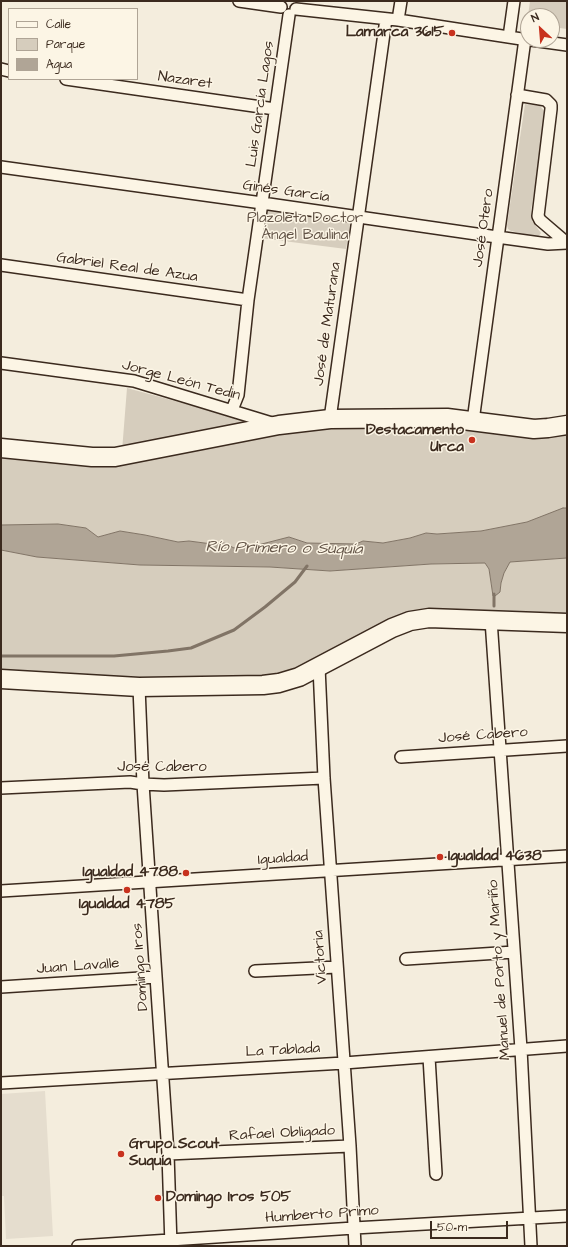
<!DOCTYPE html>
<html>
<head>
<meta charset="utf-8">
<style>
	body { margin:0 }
	#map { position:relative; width:568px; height:1247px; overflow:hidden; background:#f4eddd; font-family:"Architects Daughter",sans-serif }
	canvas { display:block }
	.frame { position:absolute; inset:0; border:2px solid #3b2a1e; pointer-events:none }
	.legend { position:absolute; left:8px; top:8px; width:130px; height:72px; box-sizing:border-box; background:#fcf5e5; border:1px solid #afa495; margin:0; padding:5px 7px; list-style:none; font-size:12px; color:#3b2a1e }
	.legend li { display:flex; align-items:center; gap:8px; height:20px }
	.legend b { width:20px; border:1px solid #afa495 }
	.north { position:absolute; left:520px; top:8px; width:40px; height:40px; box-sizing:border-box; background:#fcf5e5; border:1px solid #afa495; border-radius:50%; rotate:334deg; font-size:11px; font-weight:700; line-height:16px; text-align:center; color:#3b2a1e }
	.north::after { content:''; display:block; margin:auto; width:14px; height:18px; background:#c8321e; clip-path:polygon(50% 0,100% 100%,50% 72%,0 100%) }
	.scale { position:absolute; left:430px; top:1221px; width:78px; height:18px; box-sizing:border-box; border:2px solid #3b2a1e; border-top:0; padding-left:5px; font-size:12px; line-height:14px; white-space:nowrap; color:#3b2a1e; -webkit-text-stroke:3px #fcf5e5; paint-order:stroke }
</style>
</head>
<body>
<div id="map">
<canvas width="568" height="1247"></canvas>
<div class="frame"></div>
<ul class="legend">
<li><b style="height:5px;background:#fcf5e5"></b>Calle</li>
<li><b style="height:11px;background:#d6cdbd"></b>Parque</li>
<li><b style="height:11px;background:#b0a596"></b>Agua</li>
</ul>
<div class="north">N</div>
<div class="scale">50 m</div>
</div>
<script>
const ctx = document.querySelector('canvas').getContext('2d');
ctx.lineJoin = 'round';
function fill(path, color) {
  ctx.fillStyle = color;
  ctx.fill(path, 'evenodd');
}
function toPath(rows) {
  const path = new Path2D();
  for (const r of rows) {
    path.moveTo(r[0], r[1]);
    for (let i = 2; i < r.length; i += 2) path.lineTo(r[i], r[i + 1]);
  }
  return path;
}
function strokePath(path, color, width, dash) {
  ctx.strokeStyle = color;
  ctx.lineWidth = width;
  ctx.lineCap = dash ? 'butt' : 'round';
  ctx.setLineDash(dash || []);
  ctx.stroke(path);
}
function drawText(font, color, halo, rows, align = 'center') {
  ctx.font = font + ' "Architects Daughter",sans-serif';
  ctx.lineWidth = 3;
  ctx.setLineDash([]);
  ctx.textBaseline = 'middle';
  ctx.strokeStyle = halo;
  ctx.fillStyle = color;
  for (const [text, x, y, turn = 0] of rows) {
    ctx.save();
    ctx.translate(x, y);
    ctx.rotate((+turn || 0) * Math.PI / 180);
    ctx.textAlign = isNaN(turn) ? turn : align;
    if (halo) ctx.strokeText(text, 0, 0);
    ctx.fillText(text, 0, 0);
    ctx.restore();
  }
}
fill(toPath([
	[45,1091,53,1236,6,1239,4,1196,1,1196,1,1094]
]), '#e5ddce');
fill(toPath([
	[530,1,567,1,567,29,552,27,552,16,528,16,528,24,527,24],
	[525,104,540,106,545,112,538,169,531,210,532,221,541,233,538,237,511,231,508,229,507,225],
	[264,207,351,218,346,249,260,238],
	[127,388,256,423,122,451],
	[279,425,567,425,567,508,527,522,481,531,437,534,426,533,410,538,383,543,363,541,356,544,307,543,289,537,254,546,234,548,224,543,212,544,189,541,178,542,145,535,120,531,98,537,86,528,58,524,1,525,1,448,92,457],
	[1,550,37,557,140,565,270,567,330,571,431,564,485,563,489,569,493,596,500,592,501,583,504,573,510,562,567,558,567,623,429,618,299,677,1,679]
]), '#d6cdbd');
const water = toPath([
	[563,508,567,508,567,558,510,562,504,573,501,583,500,592,495,596,493,596,489,569,485,563,431,564,330,571,270,567,140,565,37,557,1,550,1,525,58,524,86,528,98,537,120,531,145,535,178,542,189,541,212,544,224,543,234,548,254,546,289,537,307,543,356,544,363,541,383,543,410,538,426,533,437,534,481,531,527,522,563,508]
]);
fill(water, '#b0a596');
strokePath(water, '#817466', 1);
strokePath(toPath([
	[494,606,494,594],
	[1,656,114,656,168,651,191,648,234,630,265,607,295,582,307,566]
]), '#817466', 3);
const minor = toPath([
	[239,1,281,7],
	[296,9,398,20,528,40],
	[398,20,401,1],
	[509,37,514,1],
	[531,40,567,45],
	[1,69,9,71],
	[66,79,275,109],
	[517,95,546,100,551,105,551,109,538,216,540,220,567,243],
	[1,167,262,203,497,237,548,244,567,243],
	[1,265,248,300],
	[1,363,134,381,275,424],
	[232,410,238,395,248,300,289,15],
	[330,419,386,19],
	[473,421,525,39],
	[491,620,521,1049,531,1246],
	[319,667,324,778,350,1146,355,1246],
	[139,687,143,784,168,1154,171,1246],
	[401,757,567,746],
	[1,788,130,782,143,784,164,785,324,778],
	[1,891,567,856],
	[406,959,514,952],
	[255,971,337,967],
	[1,987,156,977],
	[429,1057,436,1174],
	[1,1083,344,1063,567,1046],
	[168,1154,350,1146],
	[78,1246,354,1228,567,1216]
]);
const primary = toPath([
	[1,448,92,457,115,457,279,425,330,419,447,418,534,429,548,428,567,425],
	[1,679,139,687,263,685,279,683,299,677,392,628,410,621,429,618,567,623]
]);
strokePath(minor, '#3b2a1e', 14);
strokePath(primary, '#3b2a1e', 21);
strokePath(minor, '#fcf5e5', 11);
strokePath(primary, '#fcf5e5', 18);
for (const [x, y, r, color] of [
	[452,33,4,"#c8321e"],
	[472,440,4,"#c8321e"],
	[440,857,4,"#c8321e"],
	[186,873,4,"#c8321e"],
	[127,890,4,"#c8321e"],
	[121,1154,4,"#c8321e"],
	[158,1198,4,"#c8321e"]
]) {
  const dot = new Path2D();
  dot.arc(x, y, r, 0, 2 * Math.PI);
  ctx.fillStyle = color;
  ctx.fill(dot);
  strokePath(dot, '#fcf5e5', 1.5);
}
drawText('bold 15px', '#3b2a1e', '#fcf5e5', [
	["Lamarca 3615",444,33],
	["Destacamento",464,431],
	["Urca",464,448],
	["Igualdad 4638",448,857,"left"],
	["Igualdad 4788",178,873],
	["Igualdad 4785",127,905,"center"],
	["Grupo Scout",129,1145,"left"],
	["Suquía",129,1162,"left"],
	["Domingo Iros 505",166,1198,"left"]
], 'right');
drawText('15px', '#3b2a1e', '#fcf5e5', [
	["Nazaret",185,81,8],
	["Luis García Lagos",261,104,-82],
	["Ginés García",286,192,8],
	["José Otero",484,228,-82],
	["Gabriel Real de Azua",127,268,8],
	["José de Maturana",328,324,-82],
	["Jorge León Tedin",181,381,15],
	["José Cabero",483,736,-4],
	["José Cabero",162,768],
	["Igualdad",283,859,-4],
	["Victoria",321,957,-94],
	["Juan Lavalle",78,967,-4],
	["Domingo Iros",141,967,-94],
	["Manuel de Porto y Mariño",500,970,-94],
	["La Tablada",283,1051,-3],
	["Rafael Obligado",282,1134,-3],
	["Humberto Primo",322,1215,-4]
]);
drawText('15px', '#625346', '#fcf5e5', [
	["Plazoleta Doctor",305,219],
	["Ángel Baulina",305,236]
]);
drawText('italic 16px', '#645548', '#fcf5e5', [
	["Río Primero o Suquía",284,549,1]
]);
</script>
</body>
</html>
